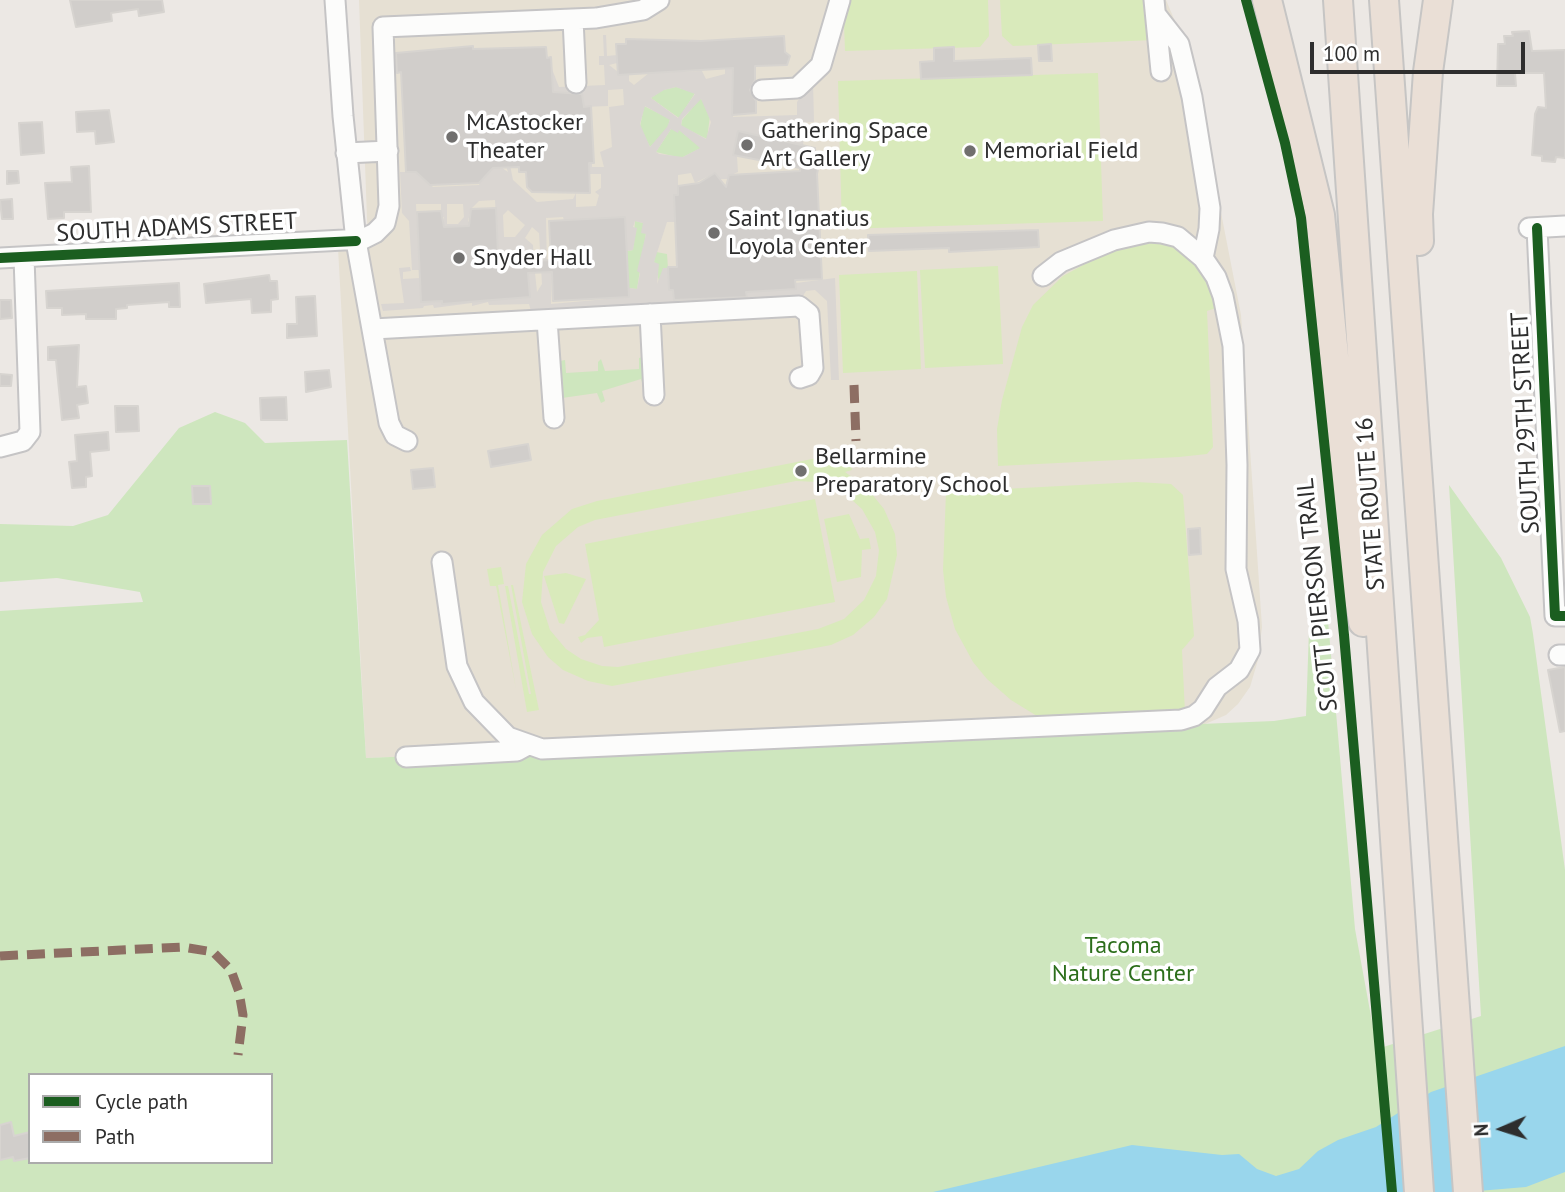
<!DOCTYPE html>
<html>
<head>
<meta charset="utf-8">
<style>
	body { margin:0 }
	#map { position:relative; width:1565px; height:1192px; overflow:hidden; background:#ece8e4; font-family:"PT Sans",sans-serif }
	canvas { display:block }
	.legend { position:absolute; left:28px; top:1073px; width:245px; height:91px; box-sizing:border-box; background:#fff; border:2px solid #ababab; margin:0; padding:9px 12px; list-style:none; font-size:21px; color:#2e2e2e }
	.legend li { display:flex; align-items:center; gap:14px; height:35px }
	.legend b { width:35px; border:2px solid #ababab }
	.north { position:absolute; left:1467px; top:1094px; width:70px; height:70px; -webkit-text-stroke:5px #fff; paint-order:stroke; rotate:267deg; font-size:19px; font-weight:700; line-height:28px; text-align:center; color:#2e2e2e }
	.north::after { content:''; display:block; margin:auto; width:24px; height:32px; background:#2e2e2e; clip-path:polygon(50% 0,100% 100%,50% 72%,0 100%) }
	.scale { position:absolute; left:1310px; top:42px; width:215px; height:32px; box-sizing:border-box; border:4px solid #2e2e2e; border-top:0; padding-left:9px; font-size:21px; line-height:24px; white-space:nowrap; color:#2e2e2e; -webkit-text-stroke:5px #fff; paint-order:stroke }
</style>
</head>
<body>
<div id="map">
<canvas width="1565" height="1192"></canvas>
<ul class="legend">
<li><b style="height:9px;background:#1b5e20"></b>Cycle path</li>
<li><b style="height:9px;background:#8d6e63"></b>Path</li>
</ul>
<div class="north">N</div>
<div class="scale">100 m</div>
</div>
<script>
const ctx = document.querySelector('canvas').getContext('2d');
ctx.lineJoin = 'round';
function fill(path, color) {
  ctx.fillStyle = color;
  ctx.fill(path, 'evenodd');
}
function toPath(rows) {
  const path = new Path2D();
  for (const r of rows) {
    path.moveTo(r[0], r[1]);
    for (let i = 2; i < r.length; i += 2) path.lineTo(r[i], r[i + 1]);
  }
  return path;
}
function strokePath(path, color, width, dash) {
  ctx.strokeStyle = color;
  ctx.lineWidth = width;
  ctx.lineCap = dash ? 'butt' : 'round';
  ctx.setLineDash(dash || []);
  ctx.stroke(path);
}
function drawText(font, color, halo, rows, align = 'center') {
  ctx.font = font + ' "PT Sans",sans-serif';
  ctx.lineWidth = 7;
  ctx.setLineDash([]);
  ctx.textBaseline = 'middle';
  ctx.strokeStyle = halo;
  ctx.fillStyle = color;
  for (const [text, x, y, turn = 0] of rows) {
    ctx.save();
    ctx.translate(x, y);
    ctx.rotate((+turn || 0) * Math.PI / 180);
    ctx.textAlign = isNaN(turn) ? turn : align;
    if (halo) ctx.strokeText(text, 0, 0);
    ctx.fillText(text, 0, 0);
    ctx.restore();
  }
}
fill(toPath([
	[359,0,1166,0,1185,45,1199,100,1241,315,1262,627,1258,660,1250,687,1238,704,1226,715,1203,725,366,758,338,248,368,246]
]), '#e6e0d3');
fill(toPath([
	[676,87,695,93,679,118,651,98,663,90],
	[701,98,710,116,707,139,681,126,682,120],
	[644,106,670,119,668,127,650,147,640,127],
	[671,129,679,130,701,148,681,158,656,152],
	[635,221,643,223,646,233,637,289,629,288,627,251,633,250],
	[656,252,667,254,668,268,660,285,654,262],
	[643,357,644,389,641,379,602,391,605,401,601,403,597,393,562,398,560,361,565,360,566,373,598,371,598,362,601,359,605,371,639,369,639,358],
	[215,412,245,423,265,443,347,440,366,758,1274,721,1306,716,1310,601,1324,575,1355,929,1377,1049,1481,1016,1449,485,1501,558,1530,617,1533,634,1565,870,1565,1192,0,1192,0,611,143,602,140,592,57,578,0,582,0,524,73,526,108,515,179,428],
	[30,1075,271,1075,271,1162,30,1162]
]), '#cee6be');
fill(toPath([
	[850,0,988,0,989,36,980,47,845,51,844,24],
	[1000,0,1150,0,1154,40,1013,46,1002,36],
	[1098,73,1103,221,842,229,838,81],
	[1137,242,1167,242,1202,264,1219,307,1207,311,1213,447,1207,454,1179,457,998,466,997,429,1002,400,1022,327,1033,305,1063,276,1107,252],
	[998,266,1003,364,925,368,920,270],
	[917,271,921,369,843,373,839,275],
	[848,452,852,470,845,472,866,487,884,509,895,534,897,555,887,599,874,617,853,635,831,645,612,686,588,681,563,670,548,657,532,634,522,602,526,564,542,535,572,509,597,501],
	[796,481,818,482,842,491,862,509,875,532,879,550,876,576,864,600,844,619,818,629,618,667,602,666,581,659,566,649,550,630,541,602,543,572,556,546,578,527,595,520],
	[1137,482,1171,484,1183,495,1194,636,1182,650,1185,713,1037,716,1011,700,987,679,973,662,955,629,946,597,943,570,946,492],
	[815,499,835,602,604,647,602,636,587,638,581,643,578,637,585,635,599,620,585,544],
	[849,514,860,539,869,538,871,549,862,550,861,577,837,582,824,519],
	[501,567,504,584,498,585,516,689,496,586,490,586,487,569],
	[566,573,586,579,564,624,559,623,544,576],
	[511,585,513,585,539,710,527,712,505,586,508,586,529,694,531,694]
]), '#d9eabb');
fill(toPath([
	[603,35,606,35,607,56,617,55,617,63,609,65,618,72,629,74,629,81,634,85,649,73,702,71,706,79,725,74,725,68,740,68,733,71,733,117,797,115,797,102,813,81,814,122,764,124,764,129,804,137,803,145,738,131,733,154,737,156,738,172,731,175,731,179,720,179,715,173,695,183,691,173,678,175,678,195,674,196,675,222,667,222,654,262,659,264,657,284,663,268,668,268,669,290,673,290,674,301,746,297,744,244,754,291,795,289,796,283,835,278,839,380,831,380,827,301,815,290,806,291,801,299,531,311,529,304,489,305,488,302,472,306,472,303,434,308,433,305,424,306,423,308,383,311,381,304,404,303,399,268,410,267,411,271,403,272,403,279,420,278,422,302,442,301,443,304,454,304,454,301,529,297,528,273,535,273,537,292,542,284,539,233,532,227,525,238,533,245,534,261,498,262,495,200,479,201,471,209,468,221,471,226,442,227,444,217,441,217,441,204,416,204,419,270,412,270,409,221,402,213,400,172,421,172,422,177,433,187,479,185,487,168,502,168,508,172,506,166,510,165,513,180,537,202,573,199,576,193,576,207,596,206,599,195,595,192,601,188,601,174,590,174,573,164,592,163,592,167,604,167,600,152,612,147,609,107,624,105,623,89,608,90,608,106,584,107,581,93,553,94,552,69,559,87,605,85,604,65,599,65,599,56,604,56],
	[676,87,695,94,678,118,651,98,664,90],
	[701,99,711,122,706,139,681,125,682,119],
	[645,106,670,120,667,127,650,147,640,124],
	[671,129,678,133,679,130,700,148,683,157,659,154,656,152],
	[447,204,463,204,464,217,458,224,447,224],
	[508,210,525,225,515,237,504,237,503,215],
	[563,217,564,221,625,217,627,251,633,250,637,228,633,227,635,221,643,223,641,233,646,234,637,271,640,273,637,289,629,288,629,297,551,304,552,272,547,271,546,218]
]), '#dad6d2');
fill(toPath([
	[1565,1046,1565,1172,1526,1187,1466,1192,933,1192,1132,1145,1222,1155,1239,1154,1257,1169,1276,1176,1299,1169,1318,1151,1338,1140,1376,1127,1431,1092]
]), '#99d6ec');
const building = toPath([
	[70,0,162,0,164,12,139,16,138,9,111,13,112,21,76,27,70,0],
	[1529,31,1532,51,1565,50,1565,158,1556,157,1555,162,1542,161,1542,156,1532,155,1535,114,1538,107,1546,108,1544,73,1515,73,1516,86,1497,86,1498,44,1505,44,1504,36,1513,36,1512,32,1529,31],
	[784,36,785,52,790,56,787,65,755,66,755,80,750,90,756,101,756,113,732,115,733,68,618,75,616,44,626,44,626,39,701,41,784,36],
	[1051,44,1052,61,1039,61,1038,45,1051,44],
	[473,46,473,49,546,47,547,58,551,57,553,92,582,94,584,107,591,106,594,163,589,163,590,193,532,192,527,187,526,172,519,172,519,167,493,168,479,183,430,185,416,172,406,172,401,72,397,73,396,53,473,46],
	[954,47,954,61,1031,58,1032,75,921,79,920,62,934,61,934,48,954,47],
	[109,110,114,142,96,144,95,131,77,132,76,112,109,110],
	[42,122,44,153,21,155,19,123,42,122],
	[738,131,815,148,816,164,819,164,817,174,822,279,795,280,796,289,746,292,747,297,674,300,673,290,669,290,668,267,677,267,674,195,678,195,678,186,699,183,715,173,726,187,729,175,800,171,800,168,733,155,738,131],
	[89,166,91,212,64,212,64,218,48,219,45,183,72,182,71,167,89,166],
	[7,171,18,171,19,183,7,184,7,171],
	[12,199,13,219,2,219,0,200,12,199],
	[496,208,498,255,518,254,518,262,551,260,549,221,625,217,629,297,553,301,552,272,528,273,530,297,442,304,442,301,421,302,417,212,441,211,444,227,469,226,471,209,496,208],
	[1038,230,1039,247,949,252,949,248,869,251,868,235,1038,230],
	[269,275,270,281,277,281,278,299,271,300,271,312,252,313,251,299,206,303,204,284,269,275],
	[179,283,180,307,169,307,169,302,127,305,127,308,116,309,116,319,86,319,86,314,62,315,62,308,47,308,46,291,179,283],
	[315,296,317,336,287,338,287,324,297,324,296,297,315,296],
	[0,300,11,300,12,318,0,319,0,300],
	[79,345,77,387,86,386,88,403,77,405,79,418,62,420,56,360,48,360,48,347,79,345],
	[329,370,331,387,306,392,305,372,329,370],
	[0,374,12,375,11,386,0,386,0,374],
	[286,397,287,420,261,420,260,398,286,397],
	[115,406,138,406,139,431,116,432,115,406],
	[108,432,109,450,90,452,92,476,86,477,86,487,72,488,69,462,77,461,75,435,108,432],
	[528,444,531,460,491,467,488,451,528,444],
	[433,468,435,487,413,489,411,470,433,468],
	[192,486,210,486,211,504,193,504,192,486],
	[1200,528,1201,554,1189,555,1188,529,1200,528],
	[1565,667,1565,731,1560,732,1548,670,1565,667],
	[11,1122,14,1136,30,1132,30,1158,14,1161,13,1157,0,1160,0,1125,11,1122]
]);
fill(building, '#d1cecb');
strokePath(building, '#d7d4d0', 2);
const minor = toPath([
	[335,0,343,116,356,241,389,423,395,435,407,441],
	[1154,0,1161,71],
	[1157,16,1179,44,1192,97,1210,208,1209,229,1203,258],
	[573,19,576,83],
	[762,90,797,88,821,65,840,0],
	[346,153,388,151],
	[1529,228,1565,226],
	[1537,228,1555,616,1565,616],
	[0,258,363,239,375,233,385,223,389,206,383,27,596,18,643,10,659,0],
	[650,314,654,395],
	[547,320,554,418],
	[373,329,799,306,809,314,813,368,809,375,800,378],
	[0,447,23,441,30,432,24,257],
	[442,562,457,666,474,702,508,737,542,749,1181,720,1194,716,1203,709,1217,687,1239,670,1250,650,1248,621,1236,569,1237,465,1233,346,1223,296,1216,277,1203,258,1178,237,1162,233,1149,232,1114,240,1061,262,1043,276],
	[1559,655,1565,655],
	[406,757,517,751,528,745]
]);
const highway = toPath([
	[1267,0,1320,215,1357,587,1363,622],
	[1338,0,1419,1192],
	[1384,0,1468,1192],
	[1419,241,1418,214,1428,72,1438,0]
]);
strokePath(minor, '#c5c4c5', 23);
strokePath(highway, '#c6c5c4', 32);
strokePath(minor, '#fcfcfb', 19);
strokePath(highway, '#eadfd6', 28);
strokePath(toPath([
	[854,385,856,441],
	[0,956,183,947,213,952,231,970,239,992,243,1015,238,1055]
]), '#8d6e63', 9, [18, 9]);
strokePath(toPath([
	[1246,0,1285,143,1301,218,1344,635,1392,1192],
	[1537,228,1555,616,1565,616],
	[0,258,356,241]
]), '#1b5e20', 10);
for (const [x, y, r, color] of [
	[452,137,7,"#706f6e"],
	[747,145,7,"#706f6e"],
	[970,151,7,"#706f6e"],
	[714,233,7,"#706f6e"],
	[459,258,7,"#706f6e"],
	[801,471,7,"#706f6e"]
]) {
  const dot = new Path2D();
  dot.arc(x, y, r, 0, 2 * Math.PI);
  ctx.fillStyle = color;
  ctx.fill(dot);
  strokePath(dot, '#fff', 2.5);
}
drawText('24px', '#2e2e2e', '#fff', [
	["McAstocker",466,123],
	["Theater",466,151],
	["Gathering Space",761,131],
	["Art Gallery",761,159],
	["Memorial Field",984,151],
	["Saint Ignatius",728,219],
	["Loyola Center",728,247],
	["Snyder Hall",473,258],
	["Bellarmine",815,457],
	["Preparatory School",815,485]
], 'left');
drawText('24px', '#2e2e2e', '#fff', [
	["SOUTH ADAMS STREET",177,228,-3],
	["SOUTH 29TH STREET",1526,423,-93],
	["STATE ROUTE 16",1371,504,-94],
	["SCOTT PIERSON TRAIL",1318,595,-96]
]);
drawText('24px', '#2c6e1b', '#fff', [
	["Tacoma",1123,946],
	["Nature Center",1123,974]
]);
</script>
</body>
</html>
